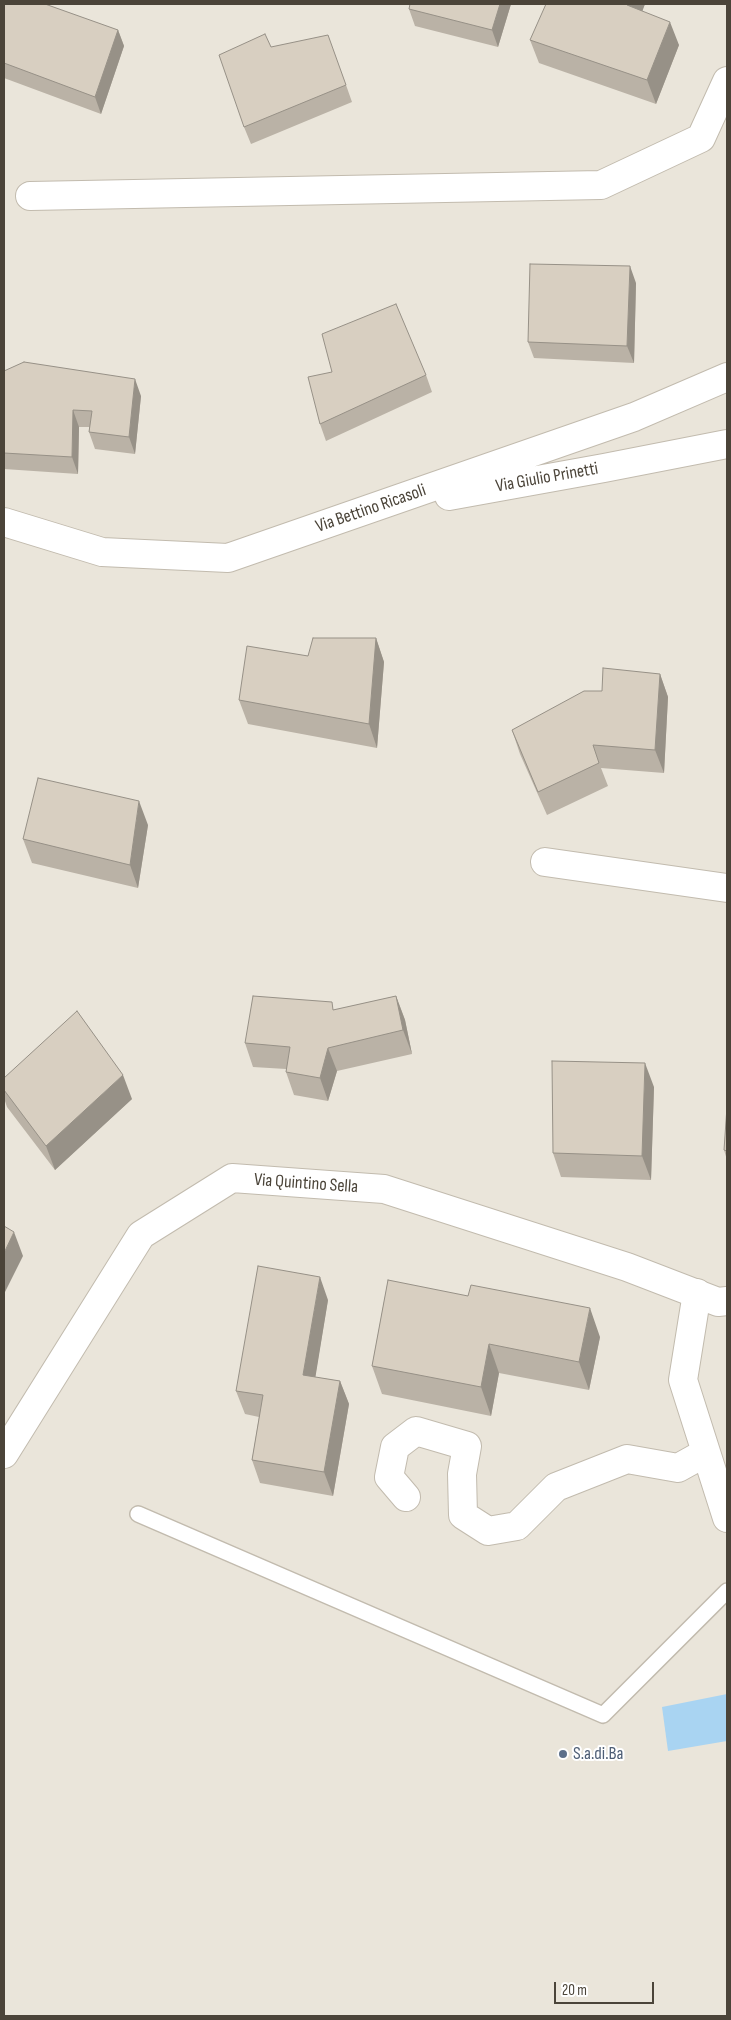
<!DOCTYPE html>
<html>
<head>
<meta charset="utf-8">
<style>
	body { margin:0 }
	#map { position:relative; width:731px; height:2020px; overflow:hidden; background:#f6f3ec; font-family:"Sofia Sans Condensed",sans-serif }
	canvas { display:block }
	.frame { position:absolute; inset:0; border:5px solid #4b4439; pointer-events:none }
	.scale { position:absolute; left:554px; top:1982px; width:100px; height:22px; box-sizing:border-box; border:2px solid #4b4439; border-top:0; padding-left:6px; font-size:15px; line-height:18px; white-space:nowrap; color:#4b4439; -webkit-text-stroke:4px #fff; paint-order:stroke }
</style>
</head>
<body>
<div id="map">
<canvas width="731" height="2020"></canvas>
<div class="frame"></div>
<div class="scale">20 m</div>
</div>
<script>
const ctx = document.querySelector('canvas').getContext('2d');
ctx.lineJoin = 'round';
function fill(path, color) {
  ctx.fillStyle = color;
  ctx.fill(path, 'evenodd');
}
function toPath(rows) {
  const path = new Path2D();
  for (const r of rows) {
    path.moveTo(r[0], r[1]);
    for (let i = 2; i < r.length; i += 2) path.lineTo(r[i], r[i + 1]);
  }
  return path;
}
function strokePath(path, color, width, dash) {
  ctx.strokeStyle = color;
  ctx.lineWidth = width;
  ctx.lineCap = dash ? 'butt' : 'round';
  ctx.setLineDash(dash || []);
  ctx.stroke(path);
}
function drawText(font, color, halo, rows, align = 'center') {
  ctx.font = font + ' "Sofia Sans Condensed",sans-serif';
  ctx.lineWidth = 4;
  ctx.setLineDash([]);
  ctx.textBaseline = 'middle';
  ctx.strokeStyle = halo;
  ctx.fillStyle = color;
  for (const [text, x, y, turn = 0] of rows) {
    ctx.save();
    ctx.translate(x, y);
    ctx.rotate((+turn || 0) * Math.PI / 180);
    ctx.textAlign = isNaN(turn) ? turn : align;
    if (halo) ctx.strokeText(text, 0, 0);
    ctx.fillText(text, 0, 0);
    ctx.restore();
  }
}
fill(toPath([
	[4,4,727,4,727,2016,4,2016]
]), '#eae5da');
fill(toPath([
	[727,1694,727,1741,668,1751,662,1707]
]), '#a9d4f2');
const service = toPath([
	[138,1514,603,1715,727,1591]
]);
const minor = toPath([
	[30,196,601,185,701,138,727,81],
	[449,496,604,468,727,444],
	[4,522,102,552,228,558,634,417,727,377],
	[545,862,727,888],
	[697,1293,683,1380,727,1518],
	[406,1497,389,1477,395,1447,416,1431,467,1446,462,1474,463,1515,488,1531,517,1526,556,1487,627,1459,678,1468,705,1453]
]);
const tertiary = toPath([
	[4,1454,141,1235,232,1178,384,1189,627,1267,718,1302,727,1301]
]);
strokePath(service, '#c2bbae', 18);
strokePath(minor, '#c2bbae', 30);
strokePath(tertiary, '#c2bbae', 30);
strokePath(service, '#fff', 15);
strokePath(minor, '#fff', 28);
strokePath(tertiary, '#fff', 28);
fill(toPath([
	[4,4,118,30,124,46,101,114,4,78],
	[511,4,498,47,415,26,409,9],
	[645,4,642,11,679,45,656,104,539,63,530,40],
	[271,47,346,85,352,102,251,144,244,127],
	[636,283,634,363,534,358,528,342],
	[4,371,141,396,135,454,95,449,89,432,89,427,79,427,78,474,4,469],
	[332,372,426,375,432,392,326,441,320,424],
	[376,638,384,662,377,748,248,724,239,700,308,656],
	[660,674,668,697,664,773,601,768,608,786,547,815,520,754,512,730,602,691],
	[148,825,138,888,32,863,23,839],
	[396,996,405,1020,412,1054,337,1071,328,1101,294,1095,286,1072,286,1069,253,1067,245,1043,335,1010],
	[4,1078,132,1099,55,1170,7,1107,4,1098],
	[654,1087,651,1180,561,1177,553,1153],
	[727,1107,727,1160,724,1150],
	[388,1280,600,1337,589,1390,499,1373,491,1416,382,1394,372,1366],
	[328,1300,315,1377,340,1381,349,1404,333,1496,260,1483,252,1460,259,1417,245,1414,236,1391]
]), '#bab2a6');
fill(toPath([
	[500,4,511,4,498,47,492,30],
	[628,4,645,4,636,28,627,5],
	[670,22,679,45,656,104,647,80],
	[118,30,124,46,101,114,95,97],
	[630,266,636,283,634,363,627,346],
	[135,379,141,396,135,454,129,437],
	[73,410,79,427,78,474,72,457],
	[376,638,384,662,377,748,369,724],
	[660,674,668,697,664,773,655,750],
	[139,801,148,825,138,888,130,865],
	[396,996,405,1020,412,1054,403,1030],
	[328,1048,337,1071,328,1101,320,1078],
	[645,1063,654,1087,651,1180,642,1156],
	[123,1075,132,1099,55,1170,46,1146],
	[14,1232,23,1256,4,1294,4,1253],
	[320,1277,328,1300,312,1398,303,1375],
	[590,1308,600,1337,589,1390,579,1362],
	[489,1344,499,1373,491,1416,481,1387],
	[340,1381,349,1404,333,1496,324,1472]
]), '#979187');
const building = toPath([
	[4,4,45,4,118,30,95,97,4,63,4,4],
	[410,4,500,4,492,30,409,9,410,4],
	[546,4,628,4,627,5,670,22,647,80,530,40,546,4],
	[265,34,271,47,328,35,346,85,244,127,219,55,265,34],
	[530,264,630,266,627,346,528,342,530,264],
	[396,304,426,375,320,424,308,377,332,372,322,334,396,304],
	[24,362,135,379,129,437,89,432,92,411,73,410,72,457,4,453,4,371,24,362],
	[313,638,376,638,369,724,239,700,247,646,308,656,313,638],
	[603,668,660,674,655,750,593,745,599,763,538,792,512,730,584,691,602,691,603,668],
	[38,778,139,801,130,865,23,839,38,778],
	[253,996,332,1002,333,1010,396,996,403,1030,328,1048,320,1078,286,1072,290,1047,245,1043,253,996],
	[77,1011,123,1075,46,1146,4,1090,4,1078,77,1011],
	[552,1061,645,1063,642,1156,553,1153,552,1061],
	[727,1107,727,1151,724,1150,727,1107],
	[4,1226,14,1232,4,1253,4,1226],
	[258,1266,320,1277,303,1375,340,1381,324,1472,252,1460,263,1395,236,1391,258,1266],
	[388,1280,468,1296,471,1285,590,1308,579,1362,489,1344,481,1387,372,1366,388,1280]
]);
fill(building, '#d8cfc1');
strokePath(building, '#979187', 1);
for (const [x, y, r, color] of [
	[563,1754,5,"#5c6f8a"]
]) {
  const dot = new Path2D();
  dot.arc(x, y, r, 0, 2 * Math.PI);
  ctx.fillStyle = color;
  ctx.fill(dot);
  strokePath(dot, '#fff', 2);
}
drawText('18px', '#4b4439', '#fff', [
	["Via Giulio Prinetti",547,478,-10],
	["Via Bettino Ricasoli",371,509,-19],
	["Via Quintino Sella",306,1184,4]
]);
drawText('18px', '#4e5e75', '#fff', [
	["S.a.di.Ba",573,1754]
], 'left');
</script>
</body>
</html>
